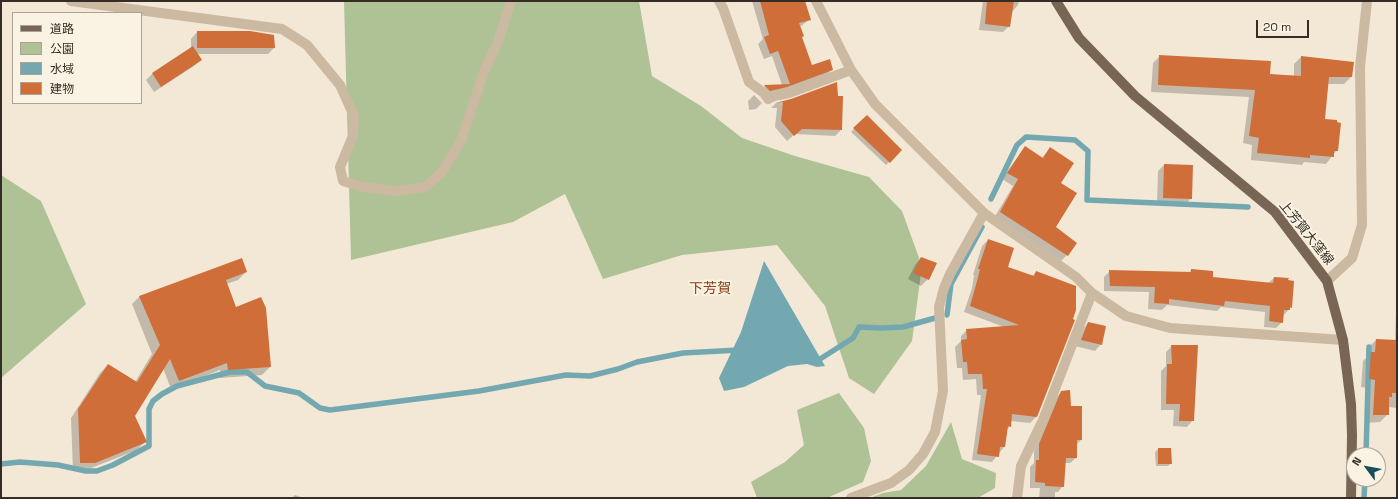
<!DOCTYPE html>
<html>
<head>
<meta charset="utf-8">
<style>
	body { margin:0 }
	#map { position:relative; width:1398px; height:499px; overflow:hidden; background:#f3e8d6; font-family:"Space Grotesk","Noto Sans JP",sans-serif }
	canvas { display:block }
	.frame { position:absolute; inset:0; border:2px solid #352c25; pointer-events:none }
	.legend { position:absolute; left:12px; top:12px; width:130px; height:92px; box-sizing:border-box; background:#faf2e2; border:1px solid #aba396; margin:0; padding:5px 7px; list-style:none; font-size:12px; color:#352c25 }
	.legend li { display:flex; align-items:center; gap:8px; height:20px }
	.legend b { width:20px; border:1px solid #aba396 }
	.north { position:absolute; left:1346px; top:447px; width:40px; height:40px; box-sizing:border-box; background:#faf2e2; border:1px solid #aba396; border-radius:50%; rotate:302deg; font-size:11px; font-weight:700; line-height:16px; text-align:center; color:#352c25 }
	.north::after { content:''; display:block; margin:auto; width:14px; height:18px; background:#184d59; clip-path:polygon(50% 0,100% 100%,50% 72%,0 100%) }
	.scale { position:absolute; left:1256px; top:20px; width:53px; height:18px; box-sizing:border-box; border:2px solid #352c25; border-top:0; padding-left:5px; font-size:12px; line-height:14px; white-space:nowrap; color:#352c25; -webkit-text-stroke:3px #faf2e2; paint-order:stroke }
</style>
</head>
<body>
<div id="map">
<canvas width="1398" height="499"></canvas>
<div class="frame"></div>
<ul class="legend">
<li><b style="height:5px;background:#786554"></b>道路</li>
<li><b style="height:11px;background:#aec295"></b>公園</li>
<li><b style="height:11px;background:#73a8b1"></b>水域</li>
<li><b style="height:11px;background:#cf6e38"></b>建物</li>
</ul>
<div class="north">N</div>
<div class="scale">20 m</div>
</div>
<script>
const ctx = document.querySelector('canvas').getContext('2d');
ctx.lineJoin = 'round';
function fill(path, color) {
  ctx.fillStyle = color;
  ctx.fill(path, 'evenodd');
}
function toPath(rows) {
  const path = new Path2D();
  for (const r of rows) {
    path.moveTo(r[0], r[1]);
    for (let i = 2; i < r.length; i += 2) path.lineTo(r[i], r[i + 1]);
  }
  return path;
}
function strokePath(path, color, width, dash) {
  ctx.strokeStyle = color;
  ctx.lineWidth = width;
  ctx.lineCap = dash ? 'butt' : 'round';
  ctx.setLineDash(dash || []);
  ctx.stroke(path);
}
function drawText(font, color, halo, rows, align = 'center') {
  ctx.font = font + ' "Space Grotesk","Noto Sans JP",sans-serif';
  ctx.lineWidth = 4;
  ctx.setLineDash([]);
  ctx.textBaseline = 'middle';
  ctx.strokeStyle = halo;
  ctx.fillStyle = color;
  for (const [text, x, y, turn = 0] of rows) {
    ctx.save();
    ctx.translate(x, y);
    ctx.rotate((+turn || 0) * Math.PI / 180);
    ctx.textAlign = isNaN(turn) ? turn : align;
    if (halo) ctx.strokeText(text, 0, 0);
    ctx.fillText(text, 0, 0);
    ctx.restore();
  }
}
fill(toPath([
	[344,1,639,1,652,76,701,106,742,138,795,156,869,177,902,211,922,266,912,341,874,394,849,378,825,306,777,245,682,255,603,279,565,194,513,222,351,260],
	[1,175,41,201,86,304,1,378],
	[839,393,864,428,871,461,863,482,827,498,757,498,751,482,785,462,804,445,797,410],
	[951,422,962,459,996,473,995,488,978,498,870,498,883,493,901,490,926,466]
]), '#aec295');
fill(toPath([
	[764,261,825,366,817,367,807,364,788,366,744,387,724,391,719,378,741,332]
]), '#73a8b1');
fill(toPath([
	[752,1,799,1,810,19,800,27,803,36,801,38,811,66,832,69,826,76,764,96,759,92,765,86,782,85,772,56,764,59,758,44,763,39],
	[983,1,1019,1,1018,5,1012,12,1009,26,1003,32,979,30],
	[197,32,274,48,268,54,197,54,201,59,194,66,154,92,146,80,152,74,191,49,191,39],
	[1160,56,1269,75,1294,77,1294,64,1301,57,1353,63,1351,77,1344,84,1327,84,1324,120,1337,150,1326,164,1304,162,1302,165,1251,160,1252,145,1243,143,1249,97,1151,92,1153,63],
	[754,95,762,103,756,109,749,110,748,101],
	[791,100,841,130,835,136,795,134,787,141,775,127,777,108,771,108,776,103],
	[867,116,900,150,886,165,851,132],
	[1025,147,1042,158,1050,148,1060,184,1055,228,1067,255,1061,261,994,218,1013,186,1002,179],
	[1164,165,1191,198,1185,205,1157,204,1158,171],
	[988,240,1007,267,1032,276,1036,272,1036,417,1030,423,1011,421,1010,426,1007,430,1004,447,992,462,972,460,981,395,977,395,976,379,963,380,962,368,957,368,955,347,961,341,961,336,967,330,1004,327,964,312,972,288,974,275,973,275,982,246],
	[921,258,928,279,921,286,908,279,915,265],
	[1191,270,1212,278,1268,283,1274,278,1291,307,1283,316,1282,322,1276,328,1264,327,1265,312,1221,307,1217,311,1167,305,1162,310,1148,309,1149,292,1104,291,1104,277,1110,271,1189,273],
	[246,272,238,280,226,284,235,308,265,308,270,367,262,375,220,378,220,370,171,389,163,368,134,415,145,442,137,450,86,470,73,471,71,418,100,373,108,365,135,382,152,354,132,304,140,296],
	[1397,283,1397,408,1388,407,1388,414,1380,422,1365,423,1367,388,1361,387,1363,361,1368,356,1368,348,1376,340,1395,341],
	[1088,323,1101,344,1095,351,1075,346,1082,330],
	[1172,346,1193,420,1187,427,1173,426,1174,410,1161,410,1161,371,1166,366,1166,352],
	[1062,392,1070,407,1081,440,1076,445,1076,458,1070,463,1064,463,1063,486,1058,492,1055,492,1055,498,1039,498,1040,488,1030,488,1030,467,1034,463,1034,451,1056,397],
	[1158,449,1171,463,1168,466,1156,466,1155,452],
	[295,495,304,498,292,498]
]), '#0003');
strokePath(toPath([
	[991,199,1017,145,1026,137,1075,140,1088,151,1087,200,1248,207],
	[947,315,951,284,982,227],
	[817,361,853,338,859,327,881,328,903,327,935,318],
	[1366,455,1369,347],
	[1,464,20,462,58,465,86,471,97,471,113,465,149,446,149,409,153,401,162,394,177,386,230,372,247,372,265,386,299,393,320,408,330,410,479,391,566,375,590,376,618,369,637,362,683,353,739,350],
	[1364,498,1365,479]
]), '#73a8b1', 5.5);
fill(toPath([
	[760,1,805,1,811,20,799,23,804,36,802,37,812,65,830,59,833,70,787,87,770,91,764,85,790,84,778,51,770,54,764,37,769,35],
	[987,1,1014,1,1010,27,985,24],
	[197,31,250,31,274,35,275,48,197,48],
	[193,46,202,60,161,87,152,73],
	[1159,55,1271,61,1270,74,1301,76,1301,56,1354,62,1352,77,1329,77,1325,119,1337,120,1337,122,1341,123,1338,151,1334,151,1334,157,1310,155,1310,158,1257,153,1259,138,1249,136,1255,90,1158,85],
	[837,82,838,96,843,96,842,130,802,129,794,136,781,121,783,102,775,103,791,99],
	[867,115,902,150,890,163,853,128],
	[1025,146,1043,158,1050,147,1074,163,1061,183,1077,193,1056,227,1077,243,1068,256,1000,212,1018,179,1007,173],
	[1164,164,1193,165,1192,199,1163,198],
	[988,239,1014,248,1008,267,1034,276,1036,271,1076,286,1076,310,1073,319,1075,320,1037,417,1012,414,1011,427,1008,426,1005,447,1000,447,999,457,977,454,987,389,983,389,982,374,968,374,967,362,963,362,961,340,967,339,966,329,1019,325,970,306,977,281,980,269,978,269],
	[921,257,937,263,929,280,913,273],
	[242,258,247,272,226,280,236,307,261,297,266,308,271,367,228,370,227,363,179,381,170,359,135,416,147,442,95,463,80,463,78,409,108,364,137,382,160,345,139,296],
	[1191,269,1213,271,1213,277,1273,283,1274,277,1289,278,1288,280,1294,281,1292,308,1290,307,1290,310,1284,310,1283,323,1269,321,1270,306,1225,301,1224,306,1169,299,1169,304,1154,303,1155,287,1110,286,1109,270,1191,272],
	[1088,322,1106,326,1102,345,1081,340],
	[1376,339,1397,340,1397,393,1392,393,1392,397,1389,397,1389,415,1373,415,1375,380,1369,379,1371,352,1375,352],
	[1171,345,1198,345,1194,421,1179,421,1180,404,1166,404,1167,364,1172,364],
	[1070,390,1071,406,1082,406,1082,440,1077,440,1077,458,1066,458,1064,487,1045,486,1045,483,1035,482,1036,460,1039,460,1039,444,1061,391],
	[1158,448,1171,448,1172,464,1158,464]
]), '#cf6e38');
strokePath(toPath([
	[71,1,282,29,307,45,340,85,354,116,353,136,340,167,343,181,363,187,397,191,425,187,442,172,461,141,485,69,498,42,511,1],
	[719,1,723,8,749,82,764,93,768,99,774,96,789,93,851,70],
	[816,1,851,70,875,104,984,213,1076,277,1092,293,1126,316,1170,328,1343,340],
	[1327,281,1352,258,1362,225,1360,67,1367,1],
	[851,498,891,483,909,470,923,454,935,432,943,391,939,307,944,288,950,274,984,213],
	[1017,498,1021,466,1043,420,1092,293]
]), '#cbb9a2', 10);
strokePath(toPath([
	[1056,1,1079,38,1135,96,1275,212,1327,281,1343,340,1351,404,1352,436,1351,498]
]), '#786554', 10);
drawText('13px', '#352c25', '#faf2e2', [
	["上芳賀大窪線",1306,233,51]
]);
drawText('14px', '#894018', '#faf2e2', [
	["下芳賀",710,289]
]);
</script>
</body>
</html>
